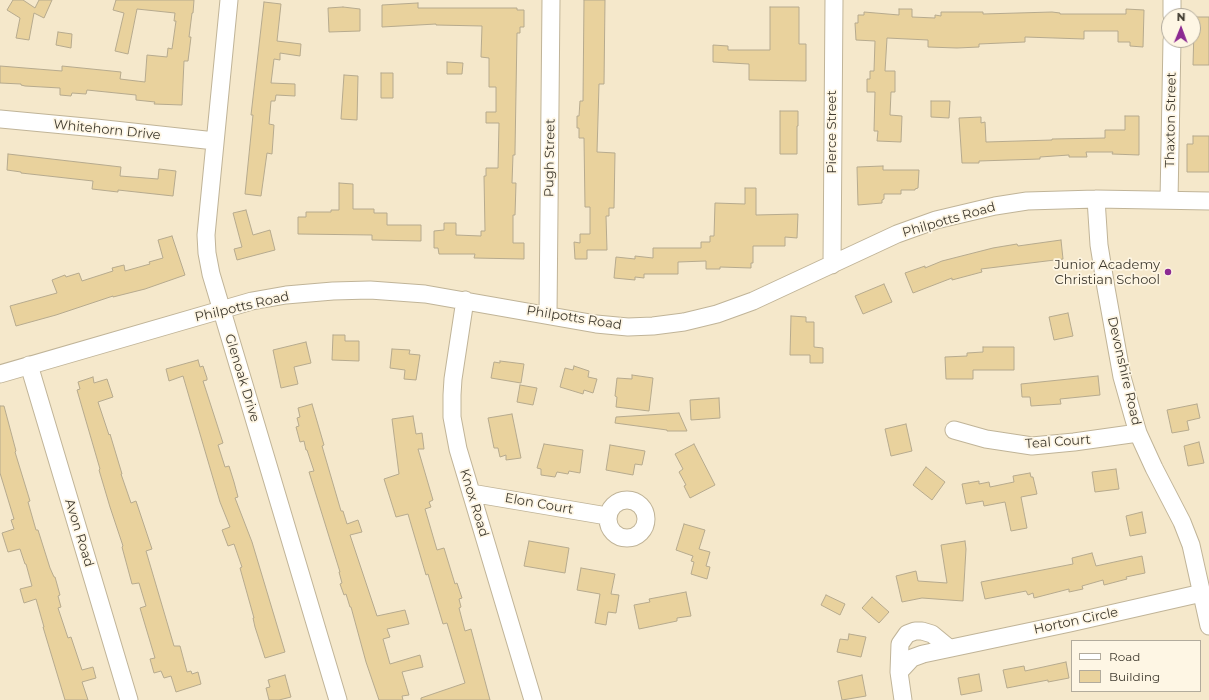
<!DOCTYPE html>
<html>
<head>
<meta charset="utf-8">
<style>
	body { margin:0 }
	#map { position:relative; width:1209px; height:700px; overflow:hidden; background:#f5e8cb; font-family:Montserrat,sans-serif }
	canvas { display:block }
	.legend { position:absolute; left:1071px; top:640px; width:130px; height:52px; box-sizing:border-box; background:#fef6e4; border:1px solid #b2ab9c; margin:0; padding:5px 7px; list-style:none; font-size:12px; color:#3f3a2f }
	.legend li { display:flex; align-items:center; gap:8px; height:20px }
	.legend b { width:20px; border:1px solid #b2ab9c }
	.north { position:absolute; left:1161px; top:8px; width:40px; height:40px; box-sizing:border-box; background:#fef6e4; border:1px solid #b2ab9c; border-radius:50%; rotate:1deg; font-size:11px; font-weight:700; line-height:16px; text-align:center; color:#3f3a2f }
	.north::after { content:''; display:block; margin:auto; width:14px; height:18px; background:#8c2a92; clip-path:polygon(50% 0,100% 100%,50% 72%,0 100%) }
</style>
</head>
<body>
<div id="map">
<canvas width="1209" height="700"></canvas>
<ul class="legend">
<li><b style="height:5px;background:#fff"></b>Road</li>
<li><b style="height:11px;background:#e9d29d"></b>Building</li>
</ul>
<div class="north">N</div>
</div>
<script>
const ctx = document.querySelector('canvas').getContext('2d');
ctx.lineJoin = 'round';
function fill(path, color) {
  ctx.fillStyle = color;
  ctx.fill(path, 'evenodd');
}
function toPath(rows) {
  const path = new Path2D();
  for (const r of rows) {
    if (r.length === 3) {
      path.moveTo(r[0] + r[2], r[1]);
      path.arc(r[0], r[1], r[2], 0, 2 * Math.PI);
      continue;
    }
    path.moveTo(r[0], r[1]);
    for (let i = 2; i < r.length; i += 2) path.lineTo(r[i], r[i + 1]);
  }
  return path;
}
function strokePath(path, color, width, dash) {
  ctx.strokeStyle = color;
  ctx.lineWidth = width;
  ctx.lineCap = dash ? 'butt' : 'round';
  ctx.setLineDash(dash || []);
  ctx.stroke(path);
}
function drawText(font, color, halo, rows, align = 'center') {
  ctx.font = font + ' Montserrat,sans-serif';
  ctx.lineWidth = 3.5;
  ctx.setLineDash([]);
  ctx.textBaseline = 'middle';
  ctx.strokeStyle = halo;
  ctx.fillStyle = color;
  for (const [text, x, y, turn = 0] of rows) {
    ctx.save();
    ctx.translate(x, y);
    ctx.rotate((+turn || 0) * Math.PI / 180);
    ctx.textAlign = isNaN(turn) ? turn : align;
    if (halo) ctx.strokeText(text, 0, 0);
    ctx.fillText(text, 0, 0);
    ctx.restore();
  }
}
const building = toPath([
	[13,0,23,0,35,8,39,0,52,0,44,18,34,13,29,40,16,38,20,18,7,10,13,0],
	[116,0,194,0,193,13,192,13,189,37,191,37,188,61,184,61,182,105,154,104,155,102,136,100,136,95,87,90,86,94,72,93,71,96,60,95,60,88,25,86,21,85,21,84,0,83,0,66,62,71,62,66,121,72,120,79,145,82,147,55,167,57,168,48,172,49,176,21,174,21,175,13,137,9,128,54,115,51,124,13,113,10,116,0],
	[584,0,605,0,604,84,599,84,597,152,615,153,614,208,609,208,609,216,606,216,607,250,587,250,587,259,575,259,574,242,580,243,580,234,590,234,590,207,585,207,584,138,579,138,579,128,577,128,577,116,579,116,580,101,583,101,584,0],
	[264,2,281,4,277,41,301,44,300,56,280,53,280,60,274,59,271,83,295,84,295,96,276,95,275,101,271,101,269,124,274,125,272,154,267,153,261,196,245,194,253,115,251,115,264,2],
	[418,3,418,8,517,8,517,10,524,10,524,27,520,27,520,33,517,33,515,151,515,155,513,155,512,183,516,183,515,215,513,215,513,243,524,243,524,259,474,258,475,254,439,254,438,248,434,248,434,231,444,230,444,223,456,223,456,235,481,236,481,231,485,231,484,176,486,176,486,168,498,168,499,123,486,123,486,112,496,112,496,87,489,87,489,58,481,57,482,26,436,25,436,24,382,27,382,5,418,3],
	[343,7,360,9,360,31,329,32,328,8,343,7],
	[770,7,799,7,799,44,806,44,806,81,749,80,749,64,713,62,713,45,728,46,728,50,770,50,770,7],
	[899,9,912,9,912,17,935,18,935,15,941,16,941,12,983,12,983,14,1052,12,1060,13,1060,14,1126,14,1126,9,1144,10,1143,47,1130,46,1130,42,1118,42,1118,31,1084,31,1084,39,1025,37,1025,42,979,44,979,47,957,48,928,47,928,40,887,38,885,71,895,71,895,92,891,92,890,115,902,116,901,142,877,141,878,131,874,131,875,92,867,92,867,79,870,79,870,71,874,71,875,41,856,40,855,23,858,23,858,15,864,15,864,12,899,15,899,9],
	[1193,17,1209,17,1209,65,1193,65,1194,29,1193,29,1193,17],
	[58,32,72,34,71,48,56,45,58,32],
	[447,62,463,63,462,74,447,74,447,62],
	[381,73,393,73,393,98,381,98,381,73],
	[344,75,358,76,357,120,341,119,344,75],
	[931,101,950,101,949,118,931,117,931,101],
	[780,111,798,111,798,126,797,126,797,154,780,154,780,111],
	[1125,116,1139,116,1139,155,1112,154,1113,152,1086,152,1087,157,1069,157,1069,155,1040,157,1040,159,979,161,979,163,962,163,959,118,981,117,981,123,985,122,986,142,1052,140,1052,139,1105,138,1105,130,1125,130,1125,116],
	[1193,136,1209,136,1209,172,1187,172,1187,144,1193,144,1193,136],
	[8,154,121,167,120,176,158,179,159,169,176,171,173,196,118,190,118,192,92,189,93,181,21,173,21,172,7,170,8,154],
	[883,166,883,170,919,170,918,188,915,189,915,190,901,190,901,194,884,194,884,199,882,200,882,203,858,205,857,167,883,166],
	[339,183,353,184,353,209,374,209,374,213,387,213,387,225,421,225,421,241,372,240,372,235,298,234,298,217,306,217,306,212,331,212,331,210,339,210,339,183],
	[745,188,756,188,756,215,798,214,797,238,785,237,785,246,753,246,753,263,751,263,751,268,720,267,720,269,706,269,706,261,678,262,678,274,644,274,644,278,635,277,635,280,614,278,616,257,635,259,635,256,653,258,653,248,701,248,701,242,710,242,710,236,714,236,715,203,745,204,745,188],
	[246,210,253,235,270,230,275,250,237,260,234,249,242,247,233,213,246,210],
	[172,236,185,275,145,289,113,297,113,296,56,315,16,326,10,306,57,293,52,280,65,275,66,277,79,273,82,281,113,271,112,268,124,265,125,271,150,264,149,262,163,258,158,240,172,236],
	[1061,240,1063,259,981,269,982,272,952,280,952,278,913,293,905,273,925,266,925,268,942,261,993,248,1017,244,1018,246,1061,240],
	[884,284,892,302,863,314,855,296,884,284],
	[1068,313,1073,336,1054,340,1049,317,1068,313],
	[791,316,806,317,806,322,814,322,814,347,823,348,823,363,810,363,810,355,790,355,791,316],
	[333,335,345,335,345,341,359,341,359,361,332,360,333,335],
	[306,342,311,363,294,367,298,384,281,388,273,350,306,342],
	[983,347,1014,347,1014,370,973,370,973,379,946,379,945,357,967,356,967,353,983,352,983,347],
	[392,349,410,350,409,354,420,355,416,380,404,379,405,370,390,368,392,349],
	[198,360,200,367,203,366,207,378,207,380,203,381,223,443,218,445,225,467,229,466,234,482,238,497,235,498,252,542,285,652,265,658,255,627,253,618,254,618,240,568,242,567,234,544,228,546,222,530,230,527,220,502,183,376,169,381,166,369,198,360],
	[500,361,524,364,521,383,491,378,494,362,500,363,500,361],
	[574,366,589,371,588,377,597,379,593,393,584,390,583,394,560,387,565,368,573,370,574,366],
	[632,375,653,378,649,411,616,407,617,397,615,396,617,378,632,379,632,375],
	[1098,376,1100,395,1060,399,1061,404,1031,406,1030,397,1022,397,1021,384,1098,376],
	[93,377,94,383,107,379,113,397,98,402,109,435,110,434,122,474,121,474,131,503,136,501,152,549,146,551,174,646,180,646,187,672,191,671,192,674,198,672,201,684,176,692,171,676,164,678,161,671,154,673,150,659,155,658,140,608,146,606,139,583,132,584,122,547,123,546,110,507,99,470,100,469,77,390,80,389,78,382,93,377],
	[520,385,537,388,533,405,517,402,520,385],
	[719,398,720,418,691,420,690,400,719,398],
	[312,404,324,445,322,446,341,511,343,511,347,524,358,520,362,532,350,535,377,616,405,610,409,624,387,629,390,637,383,639,390,664,420,655,423,667,402,672,409,695,402,696,403,700,379,700,366,662,351,607,350,607,346,594,344,595,340,584,342,583,339,572,340,572,309,472,314,471,307,450,306,450,304,441,300,442,296,427,299,426,297,418,300,417,298,408,312,404],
	[1197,404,1200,418,1187,421,1189,430,1172,433,1167,410,1197,404],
	[0,406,4,406,16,451,15,452,30,501,28,502,36,530,38,530,50,568,54,577,55,577,60,595,58,596,61,607,58,608,68,638,71,637,82,670,93,667,96,678,82,682,88,700,65,700,43,627,44,627,36,599,24,603,20,589,32,586,26,564,25,564,20,549,8,552,2,533,14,529,11,520,14,519,0,473,0,406],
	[679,413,687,431,667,431,667,430,615,423,616,417,679,413],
	[512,414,521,458,506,460,506,455,500,457,498,448,494,448,488,418,512,414],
	[413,416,416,434,422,433,424,449,418,449,433,500,429,502,431,507,425,509,437,550,444,548,455,584,457,583,462,598,459,599,461,607,459,608,465,631,471,629,490,700,421,700,421,698,465,683,447,623,443,624,428,574,426,575,408,514,396,517,384,479,399,474,392,419,413,416],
	[906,424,912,451,891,456,885,429,906,424],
	[1199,442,1204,463,1188,466,1184,446,1199,442],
	[544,444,583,450,580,473,569,471,568,474,557,472,555,477,541,475,541,469,537,468,544,444],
	[694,444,715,485,690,498,684,486,686,485,679,472,683,469,675,454,694,444],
	[610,445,645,451,642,465,635,464,633,475,606,470,610,445],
	[926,467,945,482,932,500,913,485,926,467],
	[1116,469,1119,489,1095,492,1092,472,1116,469],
	[1030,473,1031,477,1033,477,1037,494,1021,497,1027,528,1011,531,1005,502,984,506,983,501,966,504,962,484,979,481,979,484,989,482,990,487,1014,482,1013,476,1030,473],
	[1142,512,1146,533,1130,536,1126,516,1142,512],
	[684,524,705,530,699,549,710,552,706,566,710,567,707,579,691,574,694,562,691,561,693,556,676,550,684,524],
	[529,541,569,548,565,573,524,566,529,541],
	[965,541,966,549,963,601,922,598,902,602,896,576,916,571,918,581,947,583,941,545,965,541],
	[1092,553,1096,566,1142,556,1145,573,1126,577,1127,579,1104,585,1103,580,1082,586,1083,589,1069,592,1069,589,1034,598,1033,593,1028,595,1026,591,985,599,981,582,1073,564,1072,558,1092,553],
	[581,568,615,574,611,594,619,595,616,613,608,612,606,625,595,623,600,594,577,590,581,568],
	[686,592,691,616,677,618,677,621,639,629,634,605,650,602,649,599,686,592],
	[826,595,845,604,840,615,821,605,826,595],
	[872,597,889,612,879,623,862,608,872,597],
	[849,634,866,637,861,657,837,652,840,639,848,640,849,634],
	[1066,662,1069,678,1048,682,1048,680,1007,688,1003,670,1024,666,1025,671,1066,662],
	[979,674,982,691,961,695,958,678,979,674],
	[285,675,291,697,279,700,269,700,266,688,270,687,268,680,285,675],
	[862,675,866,696,842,700,838,681,862,675]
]);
fill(building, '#e9d29d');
strokePath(building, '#b6aa8e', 1);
const minor = toPath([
	[229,0,206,235,207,253,211,274,338,700],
	[1172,16,1172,0],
	[0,119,96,128,215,141],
	[1096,199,1099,245,1106,288,1122,377,1133,416,1138,433,1154,468,1182,522,1191,545,1209,626],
	[1169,200,1172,40],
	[832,265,834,0],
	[465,300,453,379,452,395,452,417,458,449,533,700],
	[548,315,551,0],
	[29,365,129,700],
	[0,374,252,301,286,295,333,291,370,290,425,294,596,324,628,327,653,326,684,322,717,314,753,301,897,234,936,220,995,206,1027,201,1096,199,1209,201],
	[954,430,986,439,1032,446,1074,442,1138,433],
	[471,493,607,516],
	[627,519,19],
	[899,672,900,644,907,634,915,631,922,631,932,634,949,648],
	[903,700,899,672,912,658,923,654,1070,623,1202,593]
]);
strokePath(minor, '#c0b498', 19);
strokePath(minor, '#fff', 17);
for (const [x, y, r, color] of [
	[1168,272,4,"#8c2a92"]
]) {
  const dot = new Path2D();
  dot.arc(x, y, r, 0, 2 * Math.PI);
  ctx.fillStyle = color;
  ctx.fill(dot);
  strokePath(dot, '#fef6e4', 1.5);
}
drawText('13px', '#3f3a2f', '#fef6e4', [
	["Thaxton Street",1171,120,-89],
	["Whitehorn Drive",107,130,6],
	["Pierce Street",832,132,-90],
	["Pugh Street",550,158,-89],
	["Philpotts Road",949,220,-16],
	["Philpotts Road",242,307,-13],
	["Philpotts Road",574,318,9],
	["Devonshire Road",1124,371,77],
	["Glenoak Drive",242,378,73],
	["Teal Court",1058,442,-4],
	["Knox Road",474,503,73],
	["Elon Court",539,504,10],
	["Avon Road",79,533,73],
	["Horton Circle",1076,621,-12]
]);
drawText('13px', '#3f3a2f', '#fef6e4', [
	["Junior Academy",1160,265],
	["Christian School",1160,280]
], 'right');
</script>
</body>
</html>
